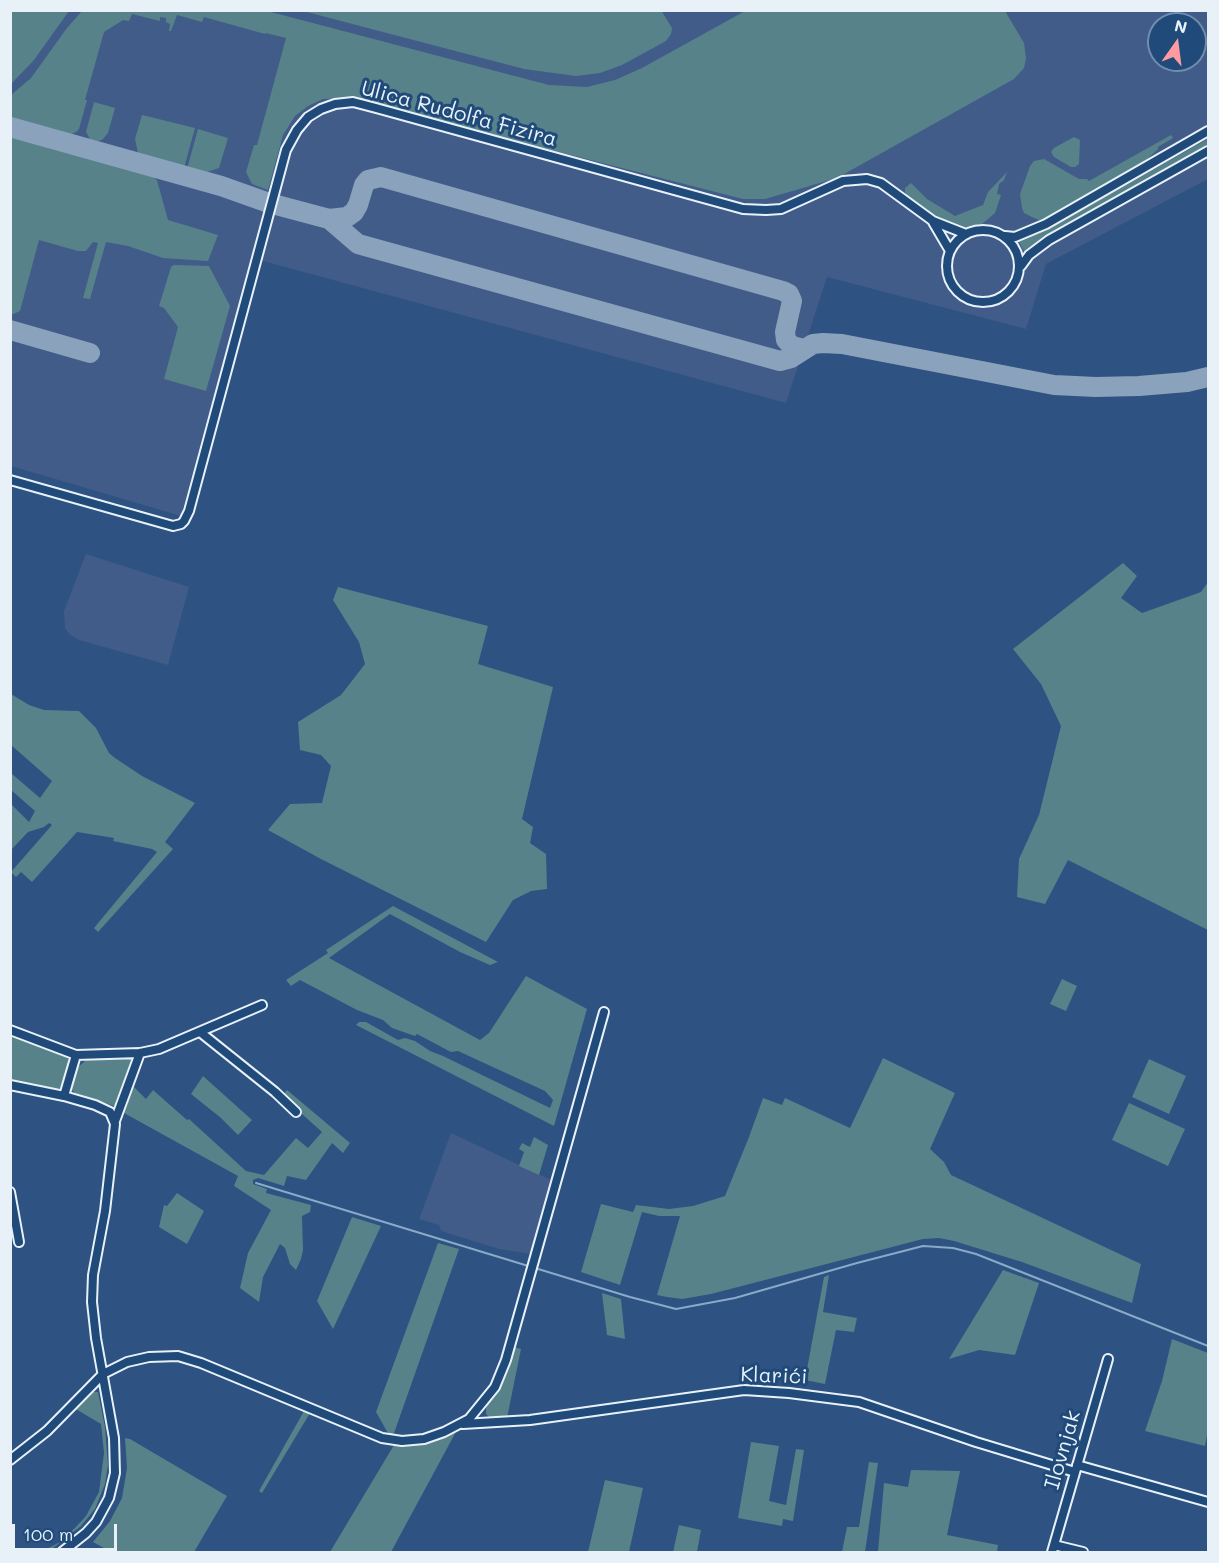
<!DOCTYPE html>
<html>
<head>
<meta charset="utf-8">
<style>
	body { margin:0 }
	#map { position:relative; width:1219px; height:1563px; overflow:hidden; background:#2e5281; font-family:Mali,sans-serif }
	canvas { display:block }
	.frame { position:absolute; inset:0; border:12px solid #e8f1f8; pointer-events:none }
	.north { position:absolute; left:1147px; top:12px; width:60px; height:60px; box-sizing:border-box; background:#1f4a7a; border:2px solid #6f8dac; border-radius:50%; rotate:14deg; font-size:16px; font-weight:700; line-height:24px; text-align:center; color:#e8f1f8 }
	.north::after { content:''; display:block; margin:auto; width:21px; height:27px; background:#ff9aa2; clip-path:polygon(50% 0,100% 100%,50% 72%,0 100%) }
	.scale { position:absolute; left:12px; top:1524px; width:105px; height:27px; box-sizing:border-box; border:3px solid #e8f1f8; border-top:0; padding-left:8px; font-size:18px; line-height:21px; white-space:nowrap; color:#e8f1f8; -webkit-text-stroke:4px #1f4a7a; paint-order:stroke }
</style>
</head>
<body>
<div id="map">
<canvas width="1219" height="1563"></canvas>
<div class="frame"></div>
<div class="north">N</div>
<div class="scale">100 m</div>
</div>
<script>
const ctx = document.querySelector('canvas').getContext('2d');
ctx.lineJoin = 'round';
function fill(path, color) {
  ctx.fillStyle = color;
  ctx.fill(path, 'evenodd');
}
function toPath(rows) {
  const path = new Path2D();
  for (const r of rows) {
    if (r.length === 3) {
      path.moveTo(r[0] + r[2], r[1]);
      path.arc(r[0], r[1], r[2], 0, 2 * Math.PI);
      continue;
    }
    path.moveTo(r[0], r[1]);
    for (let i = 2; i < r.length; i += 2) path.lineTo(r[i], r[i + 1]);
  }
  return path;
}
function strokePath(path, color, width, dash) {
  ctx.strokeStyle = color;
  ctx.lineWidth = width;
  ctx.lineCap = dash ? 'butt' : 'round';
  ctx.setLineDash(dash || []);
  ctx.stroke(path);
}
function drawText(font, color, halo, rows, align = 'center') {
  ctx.font = font + ' Mali,sans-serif';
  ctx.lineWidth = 6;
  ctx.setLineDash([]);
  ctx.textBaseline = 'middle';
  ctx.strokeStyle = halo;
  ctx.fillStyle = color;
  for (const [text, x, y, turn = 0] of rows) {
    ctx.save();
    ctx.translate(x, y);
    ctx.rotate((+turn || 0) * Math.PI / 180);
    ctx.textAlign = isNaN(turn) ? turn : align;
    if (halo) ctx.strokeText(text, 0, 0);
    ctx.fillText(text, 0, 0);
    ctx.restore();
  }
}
fill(toPath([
	[10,11,1208,11,1208,179,1046,264,1026,329,827,277,786,403,252,258,181,516,11,466],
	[1159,24,1195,24,1195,60,1159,60],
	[86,554,189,587,168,665,79,640,69,634,65,628,64,611],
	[451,1133,551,1180,532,1254,499,1249,441,1231,439,1225,419,1219]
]), '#415c89');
fill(toPath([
	[11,10,69,11,34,60,11,84],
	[661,10,672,28,671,34,666,41,622,65,600,73,576,76,524,69,303,11],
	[82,11,267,11,549,85,587,87,615,80,642,68,745,11,1005,11,1024,43,1026,58,1024,68,1014,79,837,178,765,199,743,199,348,98,323,99,308,106,295,116,283,135,268,190,252,184,246,172,254,145,257,145,286,38,266,33,265,34,204,17,202,22,177,15,171,31,169,31,170,24,166,22,166,18,160,17,160,21,132,14,129,21,123,20,104,32,85,100,87,100,79,129,76,132,70,135,62,135,11,120,11,95,31,78,67,28],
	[94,102,115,108,108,133,103,139,97,142,91,141,86,132],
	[142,115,195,128,184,168,138,153,135,139],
	[198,129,228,138,219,168,204,173,187,169],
	[11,135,151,175,157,180,168,220,218,235,208,261,163,258,128,246,106,242,90,299,83,298,98,243,93,242,86,251,78,251,39,240,20,311,11,315],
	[1171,135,1173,138,1158,147,1158,149,1141,165,1048,218,1039,220,1034,218,1024,213,1022,208,1020,194,1030,166,1034,161,1044,159,1079,179,1087,179,1089,181],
	[1074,137,1080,140,1079,164,1075,167,1071,167,1054,157,1051,152,1054,148],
	[1208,139,1208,145,1053,232,1024,251,1019,242,1021,240,1054,225],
	[1007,172,1004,180,999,184,997,194,1001,195,995,213,982,224,964,229,944,225,908,199,905,192,905,188,911,183,927,199,955,216,983,205,988,192],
	[174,265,209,266,230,306,206,391,164,379,178,327,164,308,159,306,171,267],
	[1123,563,1137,576,1121,598,1142,613,1201,592,1208,582,1208,930,1068,860,1045,904,1017,897,1019,859,1039,815,1061,726,1041,684,1013,649],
	[338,587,488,626,478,664,553,687,522,819,533,827,530,843,546,854,547,889,531,891,513,900,486,942,321,859,268,830,290,804,322,803,331,766,321,755,300,750,298,722,341,695,365,664,359,642,333,600],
	[11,694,29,705,44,710,79,711,96,728,109,753,115,758,142,776,195,803,165,842,173,849,98,932,94,928,157,852,152,849,113,841,114,838,77,832,32,882,21,872,16,877,11,872,52,825,49,823,44,827,28,832,11,850,11,804,29,822,35,811,11,790,11,773,40,798,52,781,11,745],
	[393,906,498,962,490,965,460,952,390,914,329,958,480,1040,489,1033,526,976,587,1009,554,1126,356,1025,359,1022,366,1022,398,1040,405,1038,415,1041,430,1051,443,1056,550,1108,553,1100,545,1091,458,1051,451,1052,417,1034,415,1036,392,1028,383,1020,357,1010,300,980,291,986,286,980,328,953,326,950],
	[1062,979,1077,986,1066,1011,1050,1004],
	[11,1033,67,1057,71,1064,64,1085,62,1084,60,1088,52,1091,11,1081],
	[129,1057,133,1062,120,1101,114,1106,75,1093,69,1087,76,1069,86,1060],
	[883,1058,955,1093,930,1149,944,1162,951,1175,1141,1264,1132,1303,1022,1262,954,1241,939,1238,923,1239,711,1294,682,1299,667,1297,657,1295,680,1216,659,1216,642,1212,620,1285,581,1272,601,1204,633,1212,636,1205,669,1209,693,1206,725,1196,749,1137,763,1098,782,1105,785,1098,850,1128],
	[1149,1059,1186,1076,1169,1114,1132,1097],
	[203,1076,252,1120,238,1135,221,1118,191,1094],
	[132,1085,146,1099,153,1090,187,1120,189,1119,246,1171,264,1175,296,1138,308,1148,322,1132,282,1096,287,1090,350,1143,343,1153,332,1143,306,1180,287,1176,284,1186,258,1178,253,1180,253,1184,267,1189,266,1193,311,1205,310,1212,302,1216,303,1250,301,1259,296,1270,290,1264,285,1248,280,1244,263,1277,259,1302,240,1288,248,1253,271,1210,234,1186,238,1176,124,1113,126,1105,124,1104],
	[1129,1103,1185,1129,1168,1166,1112,1140],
	[534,1137,548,1145,539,1175,519,1166,524,1152,519,1149,522,1143,530,1147],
	[177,1193,204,1211,187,1244,159,1227,164,1205,167,1206],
	[352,1217,381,1226,333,1329,317,1301],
	[438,1243,459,1249,393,1436,389,1435,376,1412],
	[1003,1270,1039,1283,1015,1355,979,1350,949,1359],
	[829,1275,823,1312,857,1318,854,1332,836,1330,825,1384,805,1380,824,1277],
	[602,1293,621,1299,625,1339,607,1335],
	[1172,1339,1208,1353,1208,1430,1205,1446,1145,1431,1162,1381],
	[514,1347,521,1349,507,1418,490,1418,486,1414,486,1408,501,1383],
	[90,1392,98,1392,105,1427,108,1465,105,1484,95,1509,81,1526,48,1552,41,1552,60,1542,66,1532,70,1532,75,1528,86,1516,99,1492,104,1453,101,1424,74,1408],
	[304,1411,310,1413,262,1493,259,1491],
	[457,1430,391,1552,330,1552,394,1445,426,1442],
	[125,1438,130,1439,227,1496,194,1552,111,1552,93,1542,110,1521,122,1498,127,1468],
	[751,1442,779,1446,769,1501,786,1505,796,1449,804,1450,793,1521,783,1519,782,1526,738,1518],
	[869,1462,878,1463,865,1552,842,1552,847,1527,859,1527],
	[911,1470,960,1471,947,1535,998,1545,997,1552,878,1552,884,1483,908,1487],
	[605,1480,643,1488,629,1552,588,1552],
	[679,1525,701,1530,697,1552,673,1552]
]), '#57828a');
strokePath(toPath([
	[256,1183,630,1297,676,1309,735,1298,857,1263,923,1246,953,1248,976,1254,1208,1346]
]), '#8aaac8', 2);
strokePath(toPath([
	[10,127,221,186,269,203,329,219,358,244,780,361,791,358,813,344,823,343,842,344,1054,385,1096,387,1139,386,1187,382,1208,377],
	[329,219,347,217,354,212,358,205,364,185,368,180,381,177,783,291,789,294,792,301,785,332,786,340,792,346,804,349],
	[10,330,90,353]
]), '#8ba2bc', 20);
const minor = toPath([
	[933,222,950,251],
	[983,266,36],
	[1005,236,1015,237,1046,224,1208,131],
	[1021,266,1029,255,1049,240,1208,151],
	[10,480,173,526,181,524,184,521,189,511,286,150,297,130,308,117,321,109,335,104,353,102,376,108,743,209,766,210,781,209,843,181,867,179,881,183,933,221,966,234],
	[10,1030,76,1055,140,1053,159,1049,262,1005],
	[200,1032,275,1092,296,1112],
	[10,1085,64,1096,95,1105,110,1112,115,1124,105,1211,93,1275,92,1302,96,1338,114,1438,115,1473,109,1498,96,1522,86,1533,62,1552],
	[64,1096,76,1055],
	[115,1121,140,1053],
	[10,1192,19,1242],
	[463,1424,530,1420,744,1390,789,1393,859,1402,976,1442,1075,1472],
	[10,1460,47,1431,103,1374,127,1362,149,1357,178,1356,201,1363,382,1438,402,1441,424,1439,444,1432,469,1419,495,1387,506,1360,604,1012],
	[1077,1465,1208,1502],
	[1054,1545,1083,1552],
	[1052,1552,1108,1359]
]);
strokePath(minor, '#e8f1f8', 12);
strokePath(minor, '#1f4a7a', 8);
drawText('21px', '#e8f1f8', '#1f4a7a', [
	["Ulica Rudolfa Fizira",459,114,15],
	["Klarići",774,1376,2],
	["Ilovnjak",1063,1450,-74]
]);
</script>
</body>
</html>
